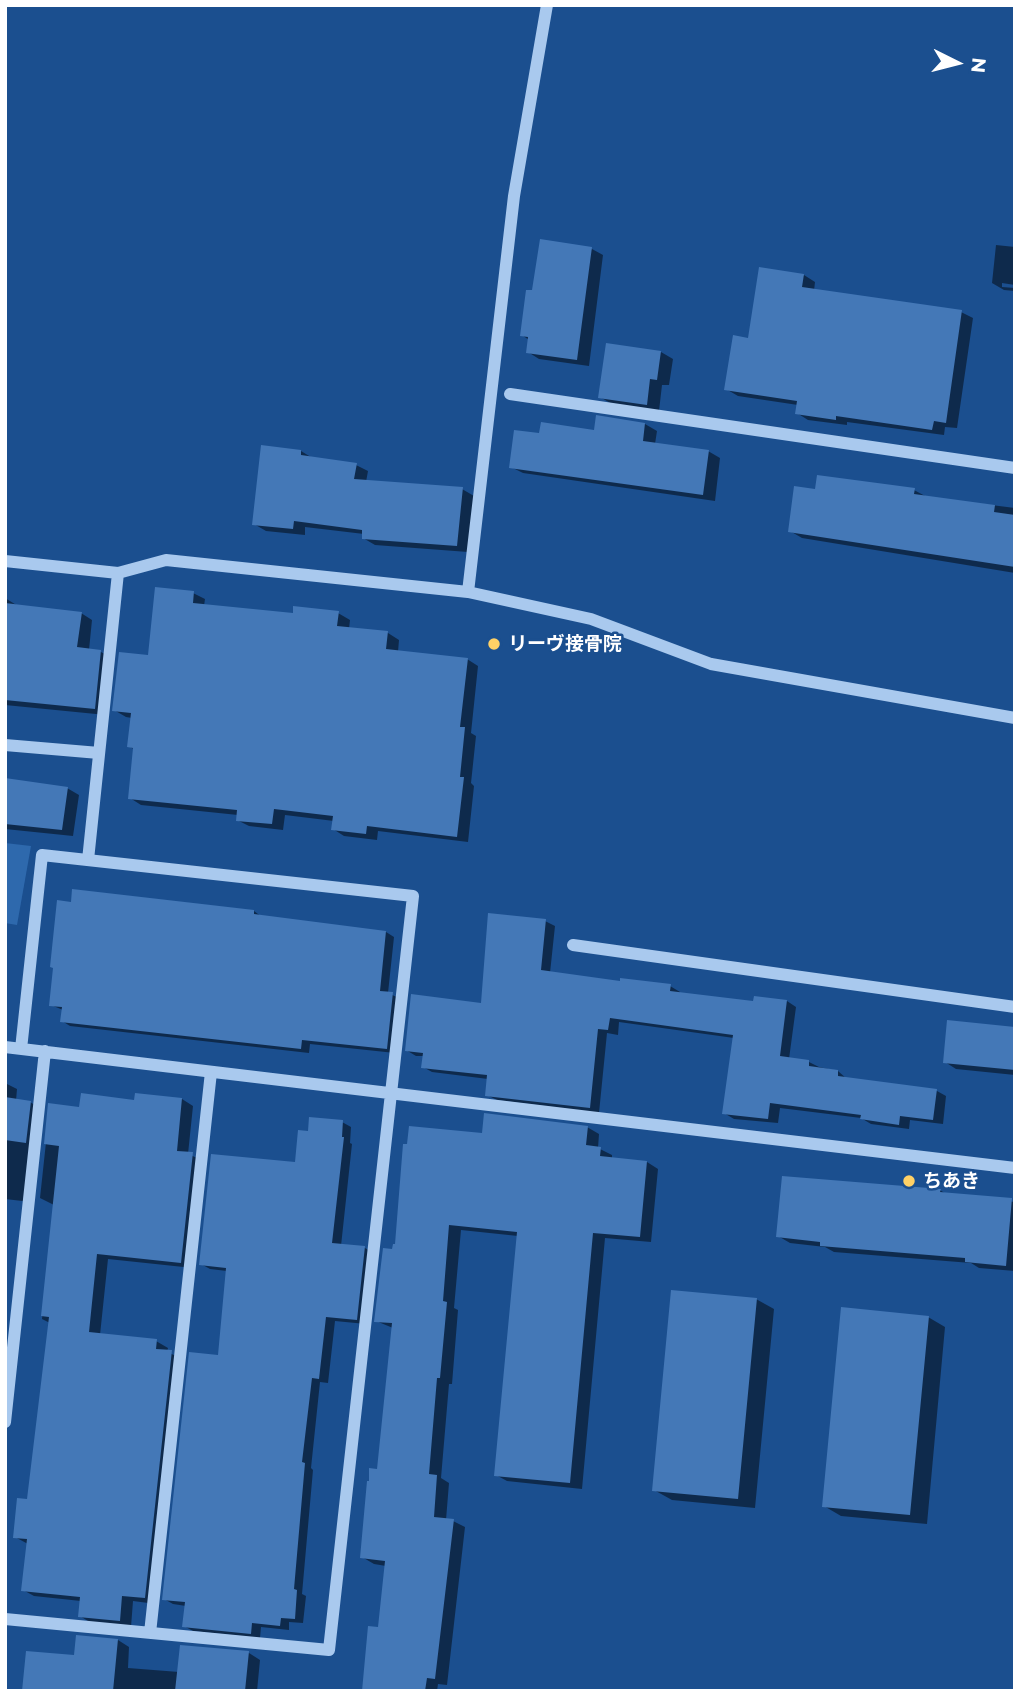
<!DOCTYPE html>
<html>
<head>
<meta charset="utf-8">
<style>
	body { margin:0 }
	#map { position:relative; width:1020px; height:1696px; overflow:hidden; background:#1b4f8f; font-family:Montserrat,sans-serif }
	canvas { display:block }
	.frame { position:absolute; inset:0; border:7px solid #fff; pointer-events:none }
	.north { position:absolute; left:922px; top:28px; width:70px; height:70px; -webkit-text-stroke:5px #1b4f8f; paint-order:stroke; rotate:96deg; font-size:19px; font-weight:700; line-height:28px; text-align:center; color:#fff }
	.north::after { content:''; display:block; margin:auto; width:24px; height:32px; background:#fff; clip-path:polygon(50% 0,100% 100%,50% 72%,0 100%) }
</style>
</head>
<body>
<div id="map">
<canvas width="1020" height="1696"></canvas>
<div class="frame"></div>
<div class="north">N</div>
</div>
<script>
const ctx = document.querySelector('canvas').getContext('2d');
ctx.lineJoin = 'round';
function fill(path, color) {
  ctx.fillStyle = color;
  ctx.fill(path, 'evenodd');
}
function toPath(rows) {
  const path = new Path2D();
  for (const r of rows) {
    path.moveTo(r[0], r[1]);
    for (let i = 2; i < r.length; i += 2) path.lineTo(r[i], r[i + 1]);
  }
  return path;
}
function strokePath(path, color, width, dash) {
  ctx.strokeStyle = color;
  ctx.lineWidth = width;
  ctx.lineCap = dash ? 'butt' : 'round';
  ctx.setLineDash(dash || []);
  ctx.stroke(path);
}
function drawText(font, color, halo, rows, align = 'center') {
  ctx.font = font + ' Montserrat,"Noto Sans JP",sans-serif';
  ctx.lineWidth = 5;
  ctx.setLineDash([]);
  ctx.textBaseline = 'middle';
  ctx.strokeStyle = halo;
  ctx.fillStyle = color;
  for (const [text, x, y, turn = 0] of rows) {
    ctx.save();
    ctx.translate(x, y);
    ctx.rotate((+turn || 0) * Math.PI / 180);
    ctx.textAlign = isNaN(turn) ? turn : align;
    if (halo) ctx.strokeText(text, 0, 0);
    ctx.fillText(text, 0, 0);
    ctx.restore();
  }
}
fill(toPath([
	[5,843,31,846,17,925,5,923]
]), '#2e69ad');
fill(toPath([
	[996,245,1015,247,1015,285,1002,283,1002,287,1015,288,1015,291,1004,290,992,283],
	[592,249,603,255,589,366,539,359,528,352,529,340,522,335,534,292],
	[804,275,815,282,814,291,961,312,973,318,957,428,945,427,944,435,847,422,847,425,808,420,797,413,798,405,738,396,726,389,750,340],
	[661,352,673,359,669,385,662,385,659,411,612,404,600,397],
	[645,424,657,431,655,444,708,451,720,458,715,501,523,473,511,467,541,435,595,432],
	[301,451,314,459,356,465,368,471,366,482,462,489,474,496,468,552,375,545,363,538,364,534,305,527,305,535,266,531,254,524],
	[914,490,927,497,1015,508,1015,573,802,538,790,531,816,491],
	[193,593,205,599,204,606,294,615,338,613,350,620,349,629,388,633,399,640,398,652,467,659,478,666,471,733,476,736,471,783,474,786,468,842,378,831,377,840,344,836,333,829,334,821,285,815,283,830,249,826,237,820,238,815,141,805,130,798,135,750,129,746,132,718,126,717,114,710],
	[5,598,18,606,81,613,92,620,89,650,101,652,112,658,106,715,5,705],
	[5,780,67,788,79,795,73,836,5,829],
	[254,911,262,917,386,932,394,937,388,993,401,999,395,1053,310,1044,309,1053,70,1026,62,1021,63,1010,51,1005],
	[545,921,555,926,550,973,621,983,670,986,680,992,680,994,755,1003,787,1001,796,1007,789,1059,809,1062,819,1067,838,1071,847,1079,937,1091,946,1096,943,1124,910,1120,909,1129,871,1124,861,1118,780,1108,778,1123,734,1119,724,1113,734,1038,619,1022,618,1035,607,1033,599,1113,497,1100,487,1095,488,1079,432,1072,423,1067,424,1056,416,1056,406,1050,482,1004],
	[1015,1034,1015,1075,956,1069,945,1062],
	[5,1083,17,1089,16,1101,30,1102,41,1109,31,1202,5,1199],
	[182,1099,193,1106,188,1154,204,1161,193,1268,108,1259,100,1335,156,1341,168,1348,167,1352,183,1359,156,1604,133,1601,131,1627,91,1623,80,1616,81,1601,34,1596,23,1590,28,1544,15,1537,29,1501,50,1323,42,1319,54,1205,40,1198,50,1105,80,1109,136,1102],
	[342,1122,351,1127,350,1143,352,1144,341,1246,365,1248,373,1253,366,1324,335,1321,328,1383,320,1382,311,1468,313,1470,302,1594,306,1596,303,1623,289,1622,289,1630,261,1627,260,1638,193,1631,184,1626,186,1606,173,1604,164,1599,220,1357,227,1271,210,1269,201,1264,296,1164,309,1133],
	[587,1127,599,1134,598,1148,612,1155,612,1159,647,1162,658,1169,651,1242,605,1238,582,1489,507,1481,496,1475,518,1236,461,1230,454,1308,458,1310,452,1384,449,1384,441,1478,449,1483,446,1520,453,1521,465,1527,447,1685,438,1684,437,1691,369,1691,380,1629,386,1566,374,1564,362,1557,378,1471,393,1328,376,1321,394,1251,483,1135],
	[940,1190,946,1194,1015,1202,1015,1271,979,1268,971,1263,834,1252,825,1247,790,1243,778,1236],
	[756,1299,774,1309,755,1508,672,1500,654,1490],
	[928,1317,945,1327,927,1524,841,1516,824,1506],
	[118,1640,129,1647,128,1668,179,1672,249,1653,260,1660,257,1691,24,1691,75,1657]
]), '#0007');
fill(toPath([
	[540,239,592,247,577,360,526,353,528,337,520,336,526,290,532,290],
	[759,267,804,274,802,287,962,310,946,423,934,421,932,430,836,416,836,420,795,414,797,401,724,390,733,335,748,338],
	[606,343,661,351,657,380,650,379,647,405,598,398],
	[596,415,645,423,643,441,709,450,703,495,509,468,514,430,539,433,541,422,594,430],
	[261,445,301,450,301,455,357,463,354,479,463,487,457,546,362,539,362,530,294,521,293,529,252,525],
	[817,475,915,488,914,494,995,505,994,512,1015,515,1015,567,788,532,794,486,815,489],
	[155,587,194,591,193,603,293,613,293,606,339,611,337,626,388,631,386,649,468,658,460,727,465,727,460,777,464,777,457,837,367,826,366,834,331,830,333,816,274,809,272,824,236,821,237,810,128,799,133,748,127,747,131,713,112,711,119,652,148,655],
	[5,603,82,612,77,647,101,650,95,709,5,700],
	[5,778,68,787,62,830,5,824],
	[72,889,254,910,254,914,386,931,380,991,393,992,387,1049,302,1040,301,1049,60,1022,62,1007,49,1006,53,968,50,967,57,900,71,902],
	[488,913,546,919,541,970,620,981,620,978,671,984,670,991,753,1001,754,996,787,1000,780,1056,809,1060,809,1066,838,1070,838,1076,937,1089,933,1120,900,1116,899,1125,860,1119,861,1115,770,1103,768,1119,722,1114,733,1035,610,1018,608,1030,598,1029,590,1108,485,1096,487,1075,421,1068,423,1053,405,1051,411,994,481,1003],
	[947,1020,1015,1027,1015,1070,943,1063],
	[81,1093,134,1100,135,1093,182,1098,177,1151,193,1152,181,1263,97,1254,89,1332,157,1339,156,1349,172,1350,145,1598,122,1596,120,1621,78,1617,80,1597,21,1591,27,1539,13,1538,17,1498,27,1499,49,1317,41,1316,59,1146,44,1144,48,1103,79,1107],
	[5,1097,31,1101,26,1143,5,1140],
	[484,1113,588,1126,586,1145,601,1147,600,1156,647,1161,640,1237,593,1233,570,1483,494,1476,517,1232,449,1225,443,1301,447,1302,440,1378,437,1378,429,1474,437,1475,434,1517,454,1519,435,1679,427,1678,425,1691,362,1691,368,1626,378,1627,385,1561,360,1558,367,1481,369,1481,369,1468,377,1469,392,1323,374,1322,383,1248,392,1249,393,1244,395,1244,403,1144,407,1144,409,1126,482,1133],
	[309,1117,343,1120,342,1137,344,1137,332,1243,365,1246,357,1320,326,1317,319,1379,312,1378,302,1462,305,1463,294,1589,297,1590,295,1619,281,1618,280,1626,252,1623,251,1634,182,1627,185,1602,162,1600,189,1352,218,1355,226,1268,199,1265,211,1154,295,1162,298,1130,308,1131],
	[782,1176,941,1189,940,1192,1012,1198,1006,1266,965,1262,965,1258,820,1246,820,1242,776,1237],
	[671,1290,757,1298,738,1499,652,1491],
	[841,1307,929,1316,910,1515,822,1507],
	[76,1635,118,1639,113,1691,22,1691,26,1651,74,1655],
	[180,1645,249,1651,245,1691,175,1691]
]), '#4478b7');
strokePath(toPath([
	[510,394,1015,468],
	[5,561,118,573,166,560,468,592,591,619,711,664,1015,718],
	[468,592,514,196,547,5],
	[5,745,99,753],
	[88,860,118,573],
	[573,945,1015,1007],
	[5,1047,1015,1168],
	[5,1422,45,1051],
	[5,1619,329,1650,413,896,42,855,21,1049],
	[150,1633,211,1072]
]), '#a9c9ee', 12);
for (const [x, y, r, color] of [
	[494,644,7,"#ffd166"],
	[909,1181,7,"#ffd166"]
]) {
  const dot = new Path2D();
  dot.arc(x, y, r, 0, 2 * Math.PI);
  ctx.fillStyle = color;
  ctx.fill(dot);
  strokePath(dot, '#1b4f8f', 2.5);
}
drawText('bold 19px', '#fff', '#1b4f8f', [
	["リーヴ接骨院",508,644],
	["ちあき",923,1181]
], 'left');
</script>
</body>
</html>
